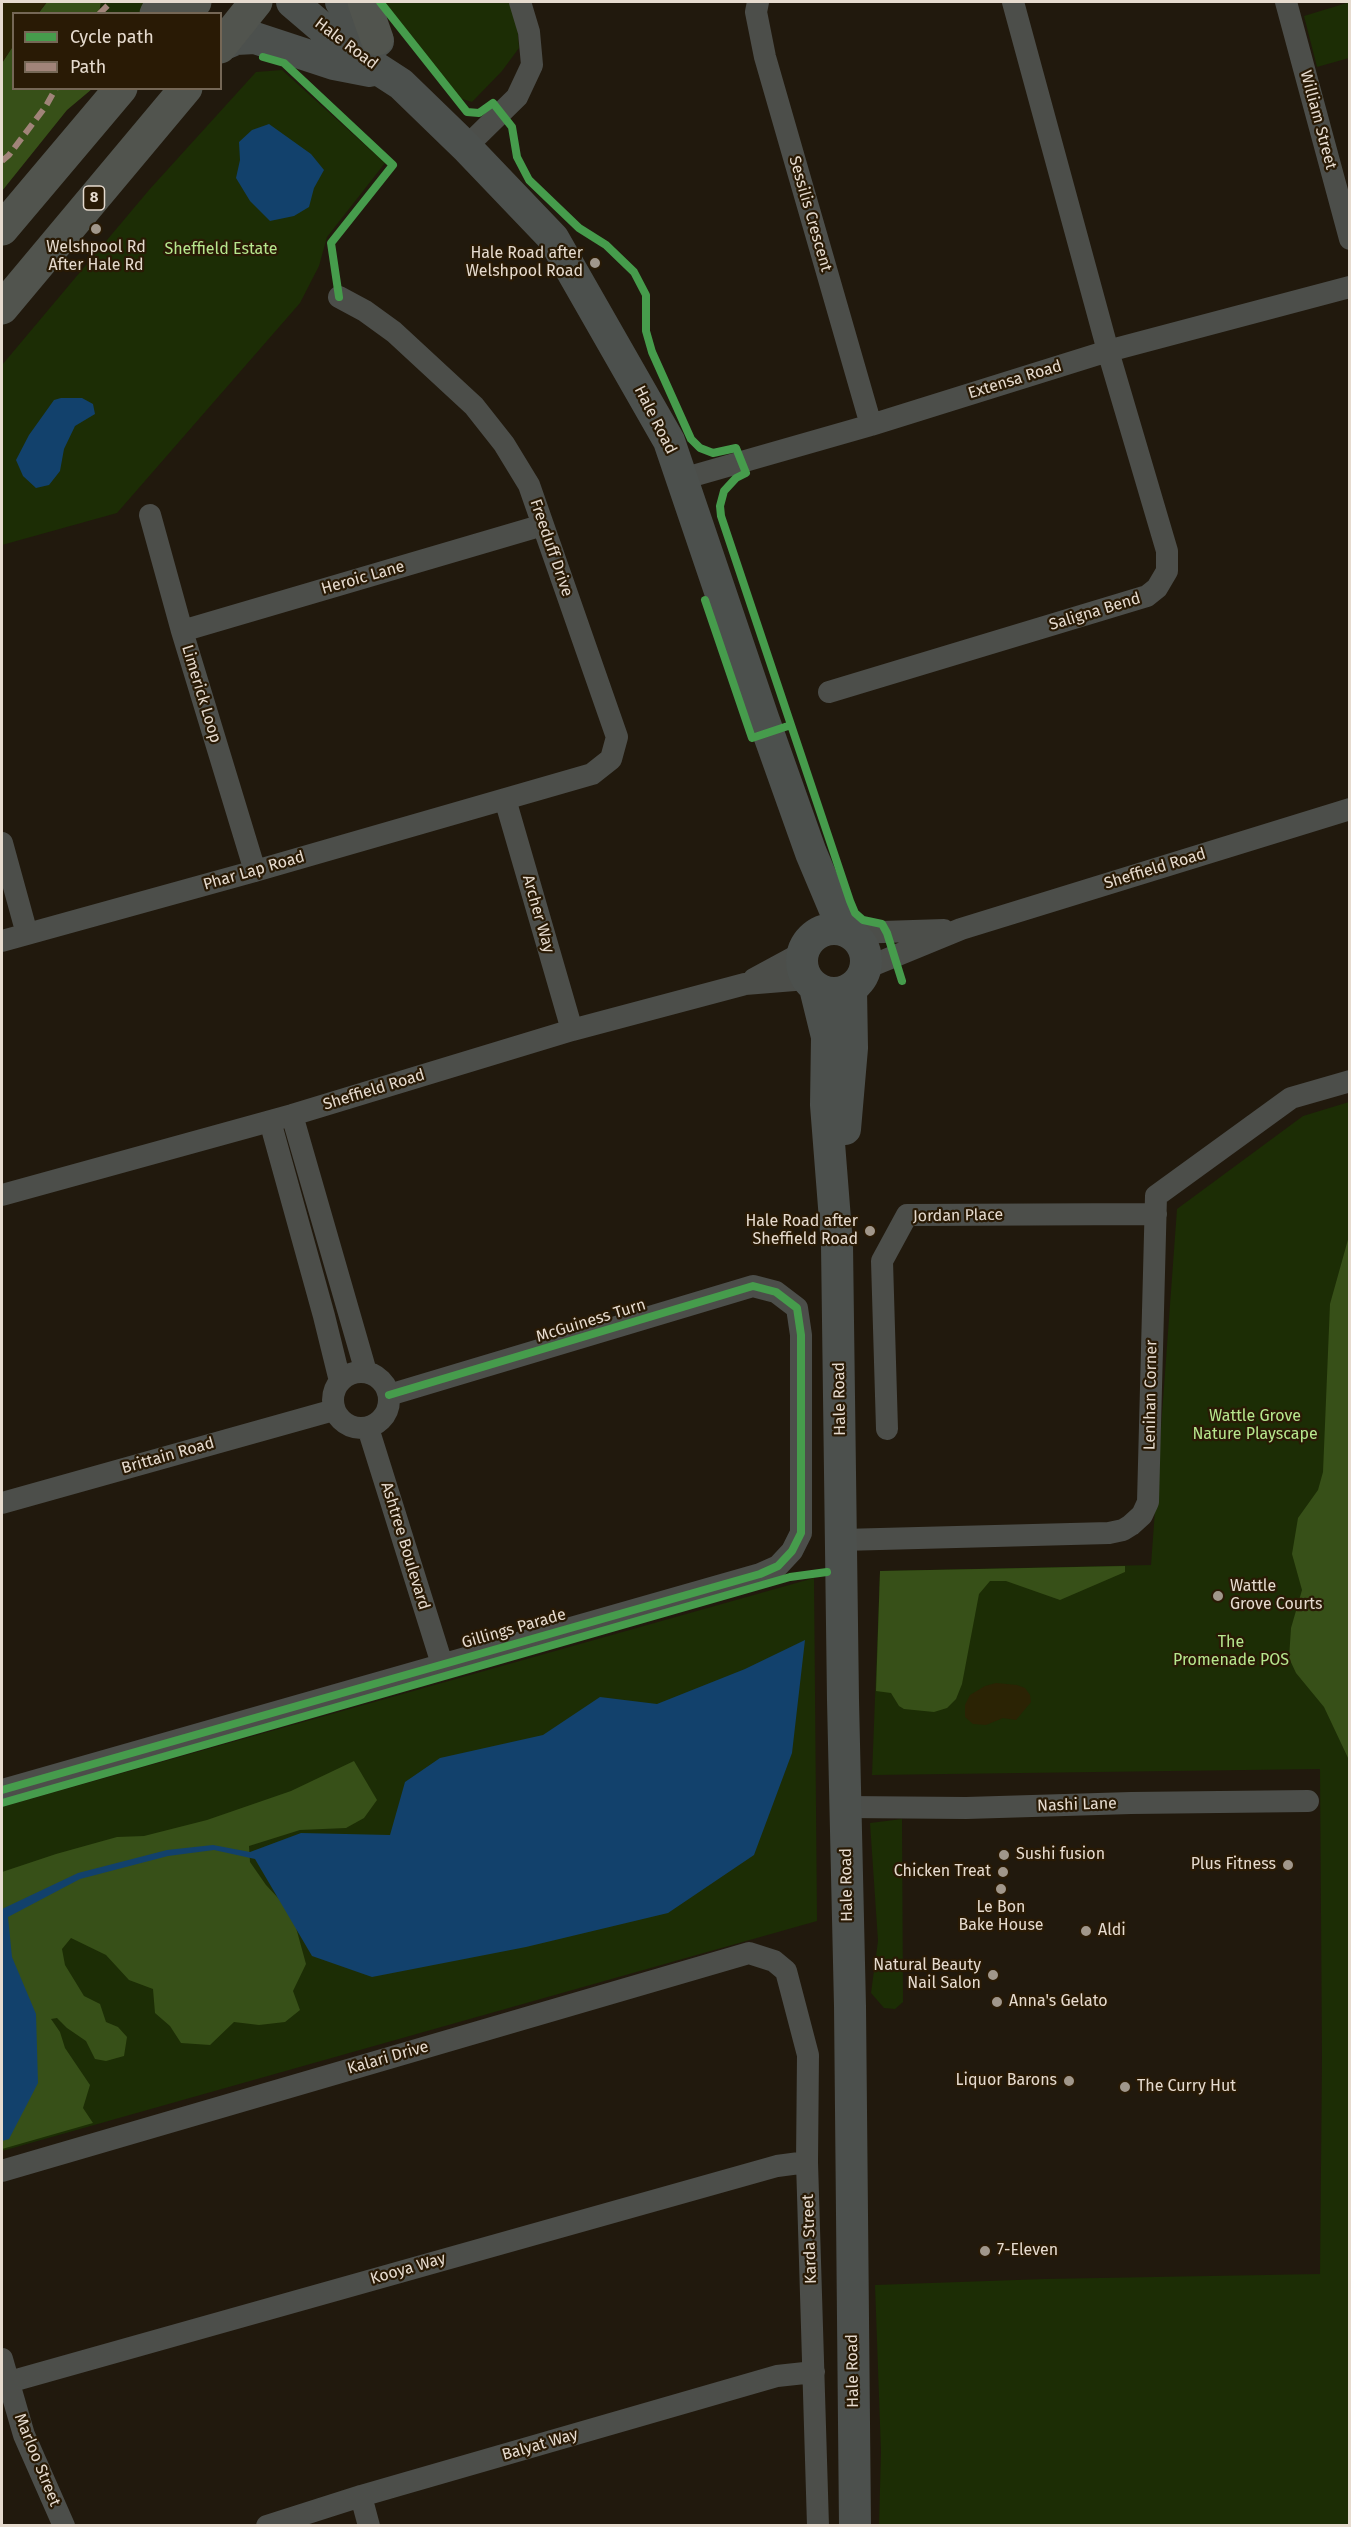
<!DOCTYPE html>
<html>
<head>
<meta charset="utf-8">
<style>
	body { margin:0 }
	#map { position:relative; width:1351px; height:2527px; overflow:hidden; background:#21190d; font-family:"Fira Sans",sans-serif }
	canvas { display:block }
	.frame { position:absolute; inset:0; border:3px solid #e6dbcf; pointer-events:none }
	.legend { position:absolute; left:12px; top:12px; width:210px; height:78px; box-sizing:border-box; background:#291a05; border:2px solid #756756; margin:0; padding:8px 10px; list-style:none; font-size:18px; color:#e6dbcf }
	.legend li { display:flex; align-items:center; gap:12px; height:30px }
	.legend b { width:30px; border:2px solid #756756 }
</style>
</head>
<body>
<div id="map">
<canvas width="1351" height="2527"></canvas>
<div class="frame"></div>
<ul class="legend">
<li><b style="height:8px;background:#469c4c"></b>Cycle path</li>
<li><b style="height:8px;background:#a18479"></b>Path</li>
</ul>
</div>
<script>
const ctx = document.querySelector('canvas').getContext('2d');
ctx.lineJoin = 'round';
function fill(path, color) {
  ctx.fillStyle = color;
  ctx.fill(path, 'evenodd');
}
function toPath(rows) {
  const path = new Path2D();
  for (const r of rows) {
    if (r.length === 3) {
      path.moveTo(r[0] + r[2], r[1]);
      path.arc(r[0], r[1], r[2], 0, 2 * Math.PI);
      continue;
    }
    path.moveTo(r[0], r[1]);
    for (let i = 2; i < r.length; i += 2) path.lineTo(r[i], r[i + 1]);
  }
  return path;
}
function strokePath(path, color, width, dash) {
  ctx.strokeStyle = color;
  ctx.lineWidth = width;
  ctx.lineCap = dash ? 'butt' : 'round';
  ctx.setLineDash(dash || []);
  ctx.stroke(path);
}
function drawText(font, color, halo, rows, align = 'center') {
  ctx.font = font + ' "Fira Sans",sans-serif';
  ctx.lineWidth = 4.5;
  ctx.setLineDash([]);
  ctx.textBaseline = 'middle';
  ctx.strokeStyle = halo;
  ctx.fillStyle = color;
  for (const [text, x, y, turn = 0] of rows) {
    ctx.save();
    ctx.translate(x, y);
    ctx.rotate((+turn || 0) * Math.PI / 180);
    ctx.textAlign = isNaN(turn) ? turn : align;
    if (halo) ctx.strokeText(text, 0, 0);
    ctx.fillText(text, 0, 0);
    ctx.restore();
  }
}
fill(toPath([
	[101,2,154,2,147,13,99,14],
	[383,2,512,2,517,21,519,48,502,71,472,102,456,97],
	[1350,2,1349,58,1317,67,1304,16],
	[282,70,385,163,327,237,319,266,300,303,117,513,2,545,2,365,149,190,256,72],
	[1349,1102,1349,2525,879,2525,881,2452,875,2285,1044,2279,1320,2274,1322,2058,1320,1769,872,1775,880,1571,1151,1565,1177,1209,1303,1116],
	[814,1578,817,1921,2,2151,2,1807],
	[902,1819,903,2002,895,2009,884,2008,871,1993,878,1941,870,1823]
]), '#1c2d05');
fill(toPath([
	[47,2,101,2,99,13,38,14],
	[13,46,14,88,92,89,67,110,2,191,2,63],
	[1349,1236,1349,1760,1324,1707,1296,1673,1289,1658,1291,1628,1302,1590,1292,1554,1298,1518,1318,1490,1323,1472,1330,1304],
	[1125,1566,1125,1572,1060,1600,1006,1581,990,1581,979,1594,962,1684,956,1699,947,1708,934,1712,904,1709,899,1706,891,1693,876,1691,880,1571],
	[354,1761,377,1800,364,1818,346,1828,300,1830,249,1846,250,1862,266,1885,292,1913,306,1964,293,1991,300,2010,285,2022,259,2025,234,2022,210,2045,181,2043,170,2026,155,2013,153,1989,129,1980,106,1955,71,1938,62,1949,65,1965,84,1996,100,2004,106,2022,118,2027,127,2037,124,2056,106,2061,95,2059,86,2041,67,2028,57,2018,51,2019,60,2032,65,2048,90,2085,83,2108,93,2123,2,2149,2,1872,56,1854,117,1837,144,1836,207,1820,291,1791]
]), '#375018');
fill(toPath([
	[2,2,47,2,38,13,14,14,13,46,2,63],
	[996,1683,1017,1685,1025,1688,1030,1695,1031,1702,1016,1720,1003,1718,986,1725,973,1724,965,1717,965,1705,970,1695,985,1686]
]), '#2b2304');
fill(toPath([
	[269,124,311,154,324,170,314,188,309,207,294,216,270,221,250,201,236,178,240,160,239,142,252,130],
	[61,398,82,398,93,404,95,414,75,426,64,449,60,471,49,485,36,488,23,476,16,460,29,435,54,400],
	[805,1640,792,1753,754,1855,668,1913,526,1947,372,1977,312,1956,255,1859,214,1850,168,1856,80,1879,8,1917,12,1957,36,2014,38,2083,9,2139,2,2141,2,1909,78,1873,167,1850,213,1845,250,1852,301,1833,390,1835,405,1782,440,1758,543,1735,600,1697,657,1704,745,1669]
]), '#12416c');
strokePath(toPath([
	[758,2,756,12,765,57,871,425],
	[1286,2,1350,239],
	[466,147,517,97,532,65,529,32,520,2],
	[682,479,871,425,1108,351,1350,287],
	[150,515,182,631,255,871],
	[182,631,543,525],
	[829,692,1147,596,1157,588,1167,571,1167,551,1108,351,1013,2],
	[505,799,572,1030],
	[2,843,27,934],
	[852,933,944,930],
	[2,941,255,871,592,774,611,759,617,737,529,485,504,444,474,406,394,332,365,311,339,297],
	[866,968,961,929,1350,809],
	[754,979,802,953],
	[292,1115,366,1372],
	[270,1121,324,1316,340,1381],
	[2,1195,292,1115,572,1030,745,984,807,979],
	[361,1400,28],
	[368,1428,442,1664],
	[887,1429,882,1261,907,1215,1156,1214],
	[2,1503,334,1410],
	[842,1540,1109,1533,1123,1530,1131,1525,1142,1515,1148,1502,1156,1196,1291,1098,1350,1081],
	[2,1790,760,1574,778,1566,792,1551,801,1533,801,1335,797,1308,776,1292,753,1286,389,1395],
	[846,1807,966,1808,1131,1803,1308,1801],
	[2,2171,749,1953,774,1961,786,1971,808,2055,807,2162,818,2526],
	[2,2359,24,2435,64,2526],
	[9,2382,777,2166,807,2162],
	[361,2496,369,2526],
	[267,2526,361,2496,777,2376,814,2372]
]), '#4c4e4a', 22);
strokePath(toPath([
	[292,2,347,49,401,84,466,147,553,238,669,441,763,718,811,853,843,929],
	[341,2,378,41],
	[222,45,236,39,255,38,334,64,370,71],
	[834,961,32],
	[815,988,827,1037,826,1105,837,1245,843,1700,850,2006,855,2526],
	[845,1129,852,1048,851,989]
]), '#4c504d', 32);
strokePath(toPath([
	[364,2,377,39],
	[156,14,162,2],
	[185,14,195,2],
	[220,47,256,2],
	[2,229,121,88],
	[2,308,186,88]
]), '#51544e', 33);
strokePath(toPath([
	[99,14,111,2],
	[2,161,9,155,46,106,56,88]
]), '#a18479', 6, [12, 6]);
strokePath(toPath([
	[380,2,467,112,479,113,493,103,512,127,517,157,529,180,579,228,606,245,634,272,646,295,646,331,652,352,691,439,700,448,713,453,736,448,746,473,736,478,724,491,720,506,721,516,850,901,855,913,863,920,882,924,887,933,902,981],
	[263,57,284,63,393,165,331,243,339,297],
	[705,600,752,738,791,725],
	[2,1790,760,1574,778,1566,792,1551,801,1533,801,1335,797,1308,776,1292,753,1286,389,1395],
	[2,1803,790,1577,827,1572]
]), '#469c4c', 8);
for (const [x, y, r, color] of [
	[96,229,6,"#a1978b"],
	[595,263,6,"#a1978b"],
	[870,1231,6,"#a1978b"],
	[1218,1596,6,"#a1978b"],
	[1004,1855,6,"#a1978b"],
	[1288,1865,6,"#a1978b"],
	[1003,1872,6,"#a1978b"],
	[1001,1889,6,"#a1978b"],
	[1086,1931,6,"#a1978b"],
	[993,1975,6,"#a1978b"],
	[997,2002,6,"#a1978b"],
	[1069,2081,6,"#a1978b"],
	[1125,2087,6,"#a1978b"],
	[985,2251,6,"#a1978b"]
]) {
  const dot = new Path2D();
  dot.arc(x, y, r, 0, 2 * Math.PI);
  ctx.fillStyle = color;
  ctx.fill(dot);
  strokePath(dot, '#291a05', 2);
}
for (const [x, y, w] of [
	[94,198,21]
]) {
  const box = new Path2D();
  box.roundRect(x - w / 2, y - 12, w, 24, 4.5);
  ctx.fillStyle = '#291a05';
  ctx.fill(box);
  strokePath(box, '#e6dbcf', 1.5);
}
drawText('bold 15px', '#e6dbcf', null, [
	["8",94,198]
]);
drawText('16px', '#e6dbcf', '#291a05', [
	["Hale Road",346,44,37],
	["William Street",1318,120,75],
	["Sessilis Crescent",810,214,74],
	["Extensa Road",1015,380,-17],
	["Hale Road",655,420,63],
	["Freeduff Drive",551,548,71],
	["Heroic Lane",363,578,-16],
	["Saligna Bend",1095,612,-17],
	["Limerick Loop",201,694,73],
	["Sheffield Road",1155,869,-17],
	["Phar Lap Road",254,871,-16],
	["Archer Way",538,914,74],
	["Sheffield Road",374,1090,-17],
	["Jordan Place",958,1216,-1],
	["McGuiness Turn",591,1321,-17],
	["Lenihan Corner",1151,1395,-89],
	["Hale Road",840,1399,-91],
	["Brittain Road",168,1456,-16],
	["Ashtree Boulevard",405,1546,73],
	["Gillings Parade",514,1629,-16],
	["Nashi Lane",1077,1805,-2],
	["Hale Road",847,1885,-91],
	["Kalari Drive",388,2058,-16],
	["Karda Street",810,2239,-92],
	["Kooya Way",408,2269,-16],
	["Hale Road",853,2371,-91],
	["Balyat Way",540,2445,-16],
	["Marloo Street",37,2460,68]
]);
drawText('16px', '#e6dbcf', '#291a05', [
	["Welshpool Rd",96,248,"center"],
	["After Hale Rd",96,266,"center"],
	["Hale Road after",583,254],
	["Welshpool Road",583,272],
	["Hale Road after",858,1222],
	["Sheffield Road",858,1240],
	["Wattle",1230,1587,"left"],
	["Grove Courts",1230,1605,"left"],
	["Sushi fusion",1016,1855,"left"],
	["Plus Fitness",1276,1865],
	["Chicken Treat",991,1872],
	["Le Bon",1001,1908,"center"],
	["Bake House",1001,1926,"center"],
	["Aldi",1098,1931,"left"],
	["Natural Beauty",981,1966],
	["Nail Salon",981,1984],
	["Anna's Gelato",1009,2002,"left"],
	["Liquor Barons",1057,2081],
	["The Curry Hut",1137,2087,"left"],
	["7-Eleven",997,2251,"left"]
], 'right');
drawText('16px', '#b7e78e', '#291a05', [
	["Sheffield Estate",221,250],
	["Wattle Grove",1255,1417],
	["Nature Playscape",1255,1435],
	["The",1231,1643],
	["Promenade POS",1231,1661]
]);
</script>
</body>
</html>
